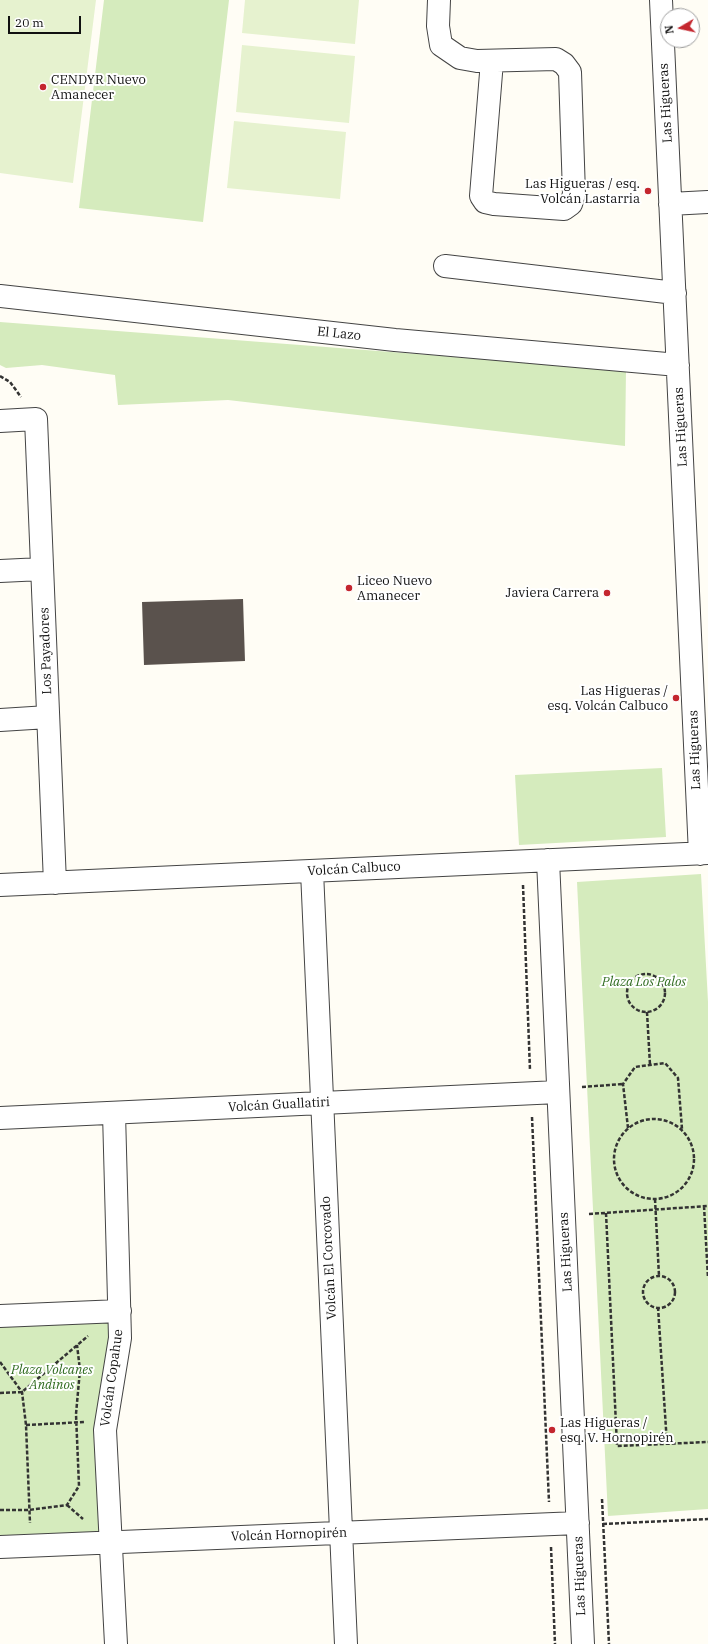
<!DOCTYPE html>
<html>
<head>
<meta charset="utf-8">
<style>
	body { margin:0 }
	#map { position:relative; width:708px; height:1644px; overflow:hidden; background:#fffdf5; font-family:"IBM Plex Serif",serif }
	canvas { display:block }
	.north { position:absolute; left:660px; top:8px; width:40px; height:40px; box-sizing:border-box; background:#fff; border:1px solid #a0a0a0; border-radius:50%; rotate:261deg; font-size:11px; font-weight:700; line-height:16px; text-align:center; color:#111 }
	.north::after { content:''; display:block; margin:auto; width:14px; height:18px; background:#c4262e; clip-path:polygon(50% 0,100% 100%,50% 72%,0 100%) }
	.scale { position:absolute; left:8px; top:16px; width:73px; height:18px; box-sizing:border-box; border:2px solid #111; border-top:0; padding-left:5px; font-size:12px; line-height:14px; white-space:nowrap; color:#111; -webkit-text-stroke:3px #fff; paint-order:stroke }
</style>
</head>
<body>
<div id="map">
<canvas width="708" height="1644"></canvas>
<div class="north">N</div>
<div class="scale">20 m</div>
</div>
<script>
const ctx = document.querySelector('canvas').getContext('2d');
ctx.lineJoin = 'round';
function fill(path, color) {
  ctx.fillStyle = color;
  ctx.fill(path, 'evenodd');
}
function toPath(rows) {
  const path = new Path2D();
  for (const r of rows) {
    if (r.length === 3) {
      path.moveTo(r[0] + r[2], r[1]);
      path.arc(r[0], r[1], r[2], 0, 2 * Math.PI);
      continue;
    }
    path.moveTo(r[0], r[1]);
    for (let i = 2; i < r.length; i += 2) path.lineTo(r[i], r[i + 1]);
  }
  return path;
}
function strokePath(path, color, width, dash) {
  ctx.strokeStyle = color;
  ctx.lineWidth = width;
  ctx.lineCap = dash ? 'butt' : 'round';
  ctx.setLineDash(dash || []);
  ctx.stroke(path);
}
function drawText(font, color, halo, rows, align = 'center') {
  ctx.font = font + ' "IBM Plex Serif",serif';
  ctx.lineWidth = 4;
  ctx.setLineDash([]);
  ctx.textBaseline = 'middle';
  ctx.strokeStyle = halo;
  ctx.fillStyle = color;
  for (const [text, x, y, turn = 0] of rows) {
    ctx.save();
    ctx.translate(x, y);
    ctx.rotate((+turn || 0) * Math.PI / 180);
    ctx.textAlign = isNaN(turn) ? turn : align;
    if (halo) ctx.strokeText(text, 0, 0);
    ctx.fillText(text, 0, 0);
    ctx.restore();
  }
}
fill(toPath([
	[104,0,229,0,203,222,79,208],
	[0,322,626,370,625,446,228,400,118,405,115,375,42,365,6,368,0,365],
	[662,768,666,837,519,845,515,775],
	[701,874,708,1002,708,1509,608,1516,577,882],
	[111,1319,98,1423,100,1535,0,1539,0,1324]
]), '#d5ebbd');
fill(toPath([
	[0,0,96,0,73,183,0,173],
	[245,0,359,0,355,44,242,33],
	[242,45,355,56,349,123,236,112],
	[234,121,346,132,340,199,227,188]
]), '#e6f2cf');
fill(toPath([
	[243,599,245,661,144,665,142,602]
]), '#5a524d');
const minor = toPath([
	[439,0,438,26,441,45,460,58,477,61,556,59,564,64,570,72,574,194,571,204,564,209,494,204,485,202,481,196,492,61],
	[661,0,700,854],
	[670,204,708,202],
	[445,266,675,293],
	[0,296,395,340,678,365],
	[0,421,36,419,55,883],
	[0,571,42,569],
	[0,720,48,717],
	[548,860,583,1644],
	[312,871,346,1644],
	[0,885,708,853],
	[114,1113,120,1338,105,1430,116,1644],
	[0,1118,558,1092],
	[0,1316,120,1311],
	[0,1547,578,1523]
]);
strokePath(minor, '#444', 24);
strokePath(toPath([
	[0,376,10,382,21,397],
	[523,885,530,1070],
	[646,993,19],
	[647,1012,650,1065],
	[582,1087,623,1084],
	[532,1117,549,1502],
	[654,1159,40],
	[628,1128,623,1084,635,1067,665,1063,678,1078,682,1129],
	[655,1199,659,1276],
	[704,1206,708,1278],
	[606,1213,617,1446,708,1442],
	[589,1214,708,1206],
	[659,1292,16],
	[658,1307,667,1444],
	[0,1362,22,1392,26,1425,30,1523],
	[0,1393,22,1392,88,1336],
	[26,1425,84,1422],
	[602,1499,609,1644],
	[67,1505,83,1519],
	[0,1510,29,1510,67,1505,79,1486,76,1414,80,1370,77,1345],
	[603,1524,708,1519],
	[551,1547,555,1644]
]), '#333', 2.5, [4, 2]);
strokePath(minor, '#fff', 22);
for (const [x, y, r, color] of [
	[43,87,4,"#c4262e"],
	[648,191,4,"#c4262e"],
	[349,588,4,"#c4262e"],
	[607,593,4,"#c4262e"],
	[676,698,4,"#c4262e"],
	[552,1430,4,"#c4262e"]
]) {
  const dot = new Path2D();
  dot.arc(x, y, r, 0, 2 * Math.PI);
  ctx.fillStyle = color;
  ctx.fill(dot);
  strokePath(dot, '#fff', 1.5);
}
drawText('13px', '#111', '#fff', [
	["CENDYR Nuevo",51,80],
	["Amanecer",51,95],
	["Las Higueras / esq.",640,184,"right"],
	["Volcán Lastarria",640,199,"right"],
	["Liceo Nuevo",357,581],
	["Amanecer",357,596],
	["Javiera Carrera",599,593,"right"],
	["Las Higueras /",668,691,"right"],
	["esq. Volcán Calbuco",668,706,"right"],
	["Las Higueras /",560,1423],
	["esq. V. Hornopirén",560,1438]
], 'left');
drawText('13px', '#111', '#fff', [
	["Las Higueras",666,103,-93],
	["El Lazo",339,334,6],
	["Las Higueras",681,427,-93],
	["Los Payadores",46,651,-92],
	["Las Higueras",695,750,-92],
	["Volcán Calbuco",354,869,-3],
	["Volcán Guallatiri",279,1105,-3],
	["Las Higueras",566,1252,-93],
	["Volcán El Corcovado",329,1258,-93],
	["Volcán Copahue",112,1378,-82],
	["Volcán Hornopirén",289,1535,-2],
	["Las Higueras",580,1576,-92]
]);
drawText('italic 13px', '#2f6b1f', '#fff', [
	["Plaza Los Palos",644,982],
	["Plaza Volcanes",52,1370],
	["Andinos",52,1385]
]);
</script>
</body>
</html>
